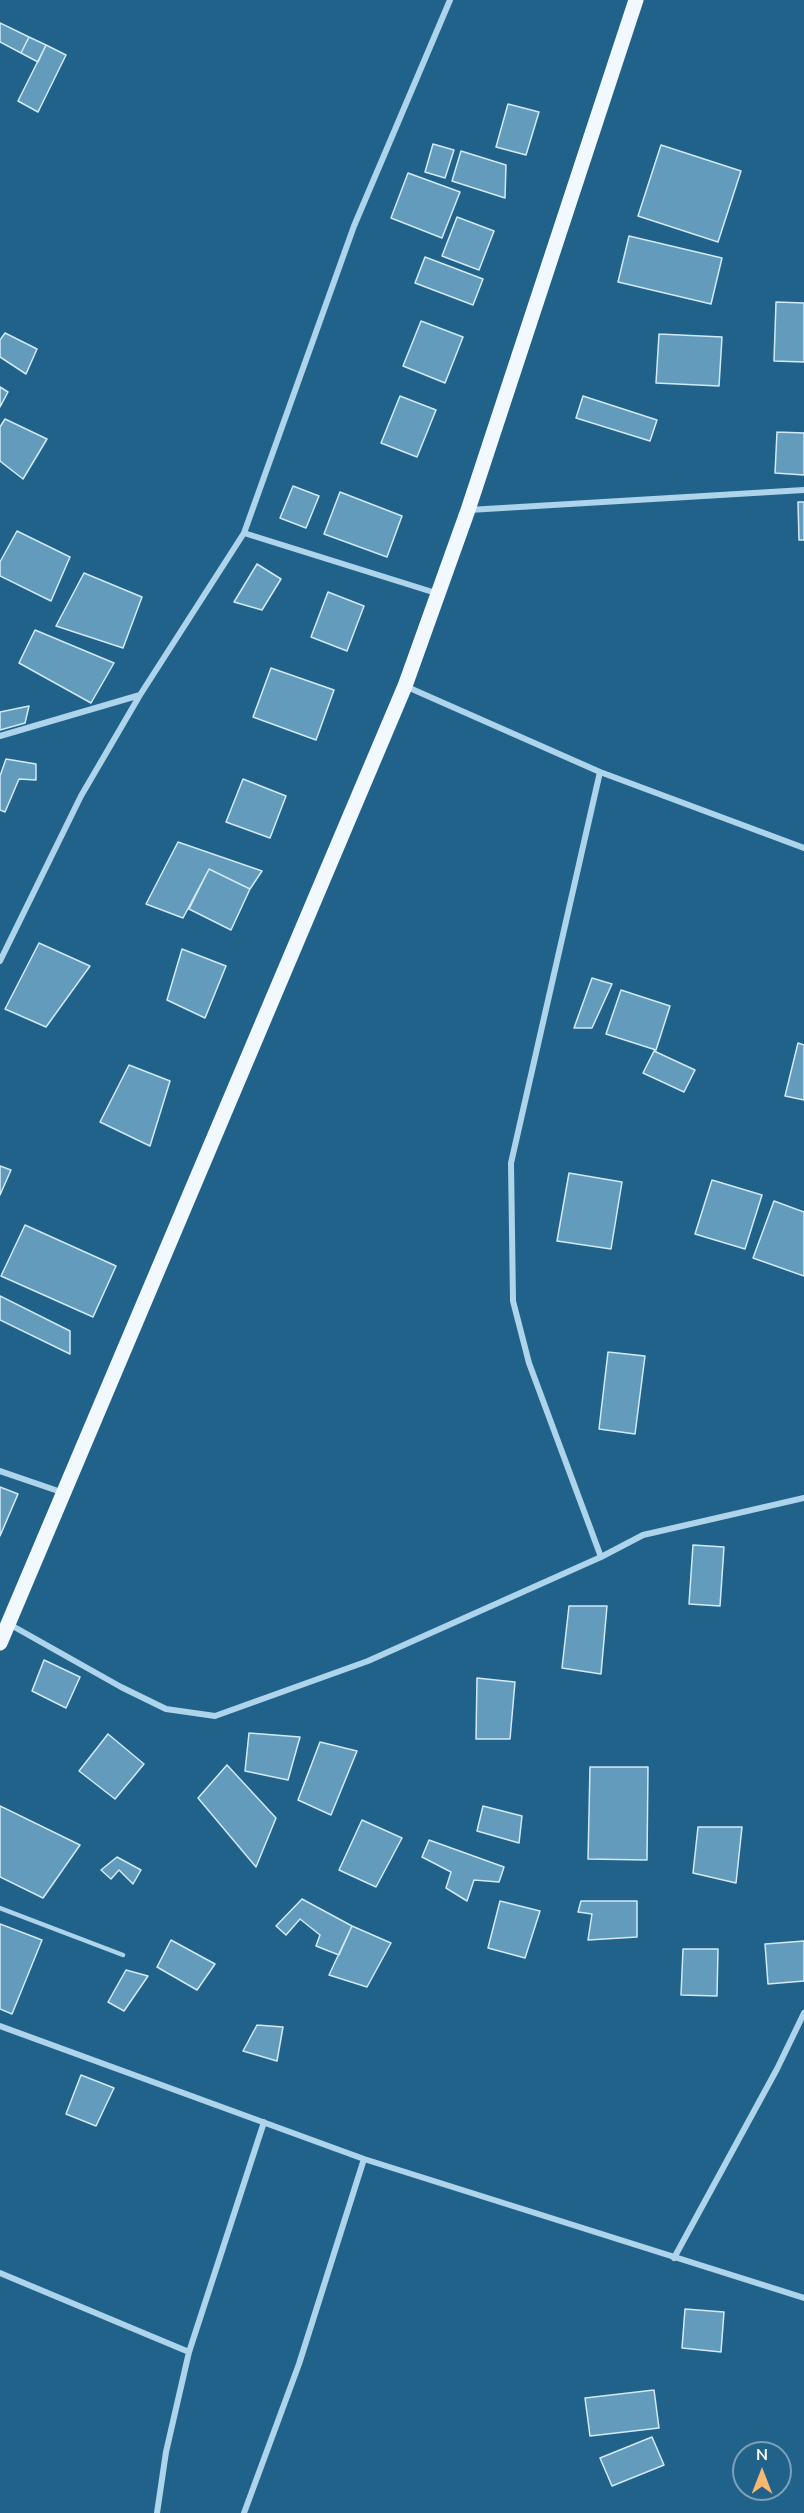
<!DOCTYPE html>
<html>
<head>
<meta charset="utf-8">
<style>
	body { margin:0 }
	#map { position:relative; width:804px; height:2513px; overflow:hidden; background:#21628a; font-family:"Nunito Sans",sans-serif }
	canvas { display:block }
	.north { position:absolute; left:732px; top:2441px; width:60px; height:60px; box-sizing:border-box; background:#21628a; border:2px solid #7aa1b9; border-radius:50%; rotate:0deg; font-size:16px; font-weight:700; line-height:24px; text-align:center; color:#fff }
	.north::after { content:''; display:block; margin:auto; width:21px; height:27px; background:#f7b86f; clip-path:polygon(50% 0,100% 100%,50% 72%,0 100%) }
</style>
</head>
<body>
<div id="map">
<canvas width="804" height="2513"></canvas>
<div class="north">N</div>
</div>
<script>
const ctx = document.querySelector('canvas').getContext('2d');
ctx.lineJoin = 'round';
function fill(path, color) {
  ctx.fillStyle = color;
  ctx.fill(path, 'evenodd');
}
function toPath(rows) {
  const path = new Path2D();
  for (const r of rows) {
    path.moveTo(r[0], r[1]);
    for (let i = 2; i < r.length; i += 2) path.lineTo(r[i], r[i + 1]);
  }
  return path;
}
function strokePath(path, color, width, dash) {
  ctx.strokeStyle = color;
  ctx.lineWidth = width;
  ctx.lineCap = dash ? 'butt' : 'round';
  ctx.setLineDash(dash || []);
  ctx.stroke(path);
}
const building = toPath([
	[0,23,29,37,21,53,0,42,0,23],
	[29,37,46,45,38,62,21,53,29,37],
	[46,45,66,55,38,112,18,101,46,45],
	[508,104,539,112,526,155,496,147,508,104],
	[433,144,454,150,445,178,425,172,433,144],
	[661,145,741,171,718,242,638,216,661,145],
	[461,151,506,165,505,198,452,181,461,151],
	[408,173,460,192,442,238,391,218,408,173],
	[457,217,494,231,479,270,442,256,457,217],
	[629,236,722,258,711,304,618,282,629,236],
	[425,257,483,279,473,305,415,283,425,257],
	[776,302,804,303,804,362,774,361,776,302],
	[421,321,463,337,445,383,403,366,421,321],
	[5,333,37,349,26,374,0,357,0,340,5,333],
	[659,334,722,337,719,386,656,383,659,334],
	[0,387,8,392,0,407,0,387],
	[400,396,436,410,417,457,381,443,400,396],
	[583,396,657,420,650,441,576,418,583,396],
	[5,419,47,439,23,479,0,461,0,427,5,419],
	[777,432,804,433,804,475,775,473,777,432],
	[293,486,319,496,306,528,280,518,293,486],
	[340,492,402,516,387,557,324,534,340,492],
	[798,502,804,502,804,540,799,540,798,502],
	[17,531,70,557,51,601,0,576,0,562,17,531],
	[257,564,281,579,262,610,234,602,257,564],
	[84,573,142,597,123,648,56,626,84,573],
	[328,592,364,606,347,651,311,637,328,592],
	[35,630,114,663,91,703,19,663,35,630],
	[271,668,334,690,316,740,253,717,271,668],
	[29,706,25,723,0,730,0,712,29,706],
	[6,759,36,764,36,780,19,779,5,812,0,810,0,776,6,759],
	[243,779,286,796,270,838,226,822,243,779],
	[178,842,262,871,250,889,209,869,183,918,146,904,178,842],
	[209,869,250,889,231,930,189,909,209,869],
	[39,943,90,966,46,1027,5,1009,39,943],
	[182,949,226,966,205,1018,167,1000,182,949],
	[592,978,612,984,592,1028,574,1028,592,978],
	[621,990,670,1006,656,1050,606,1034,621,990],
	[798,1043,804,1045,804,1100,785,1096,798,1043],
	[654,1051,695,1070,684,1092,643,1073,654,1051],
	[129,1065,170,1081,150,1146,100,1122,129,1065],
	[0,1166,11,1170,0,1195,0,1166],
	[569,1173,622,1182,611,1249,557,1241,569,1173],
	[712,1180,762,1195,745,1249,695,1234,712,1180],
	[774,1201,804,1212,804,1276,753,1258,774,1201],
	[25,1225,116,1266,93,1317,1,1276,25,1225],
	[0,1296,70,1331,70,1354,0,1320,0,1296],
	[608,1352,645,1356,635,1434,599,1429,608,1352],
	[0,1487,18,1494,0,1536,0,1487],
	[693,1545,724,1547,720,1606,689,1604,693,1545],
	[569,1606,607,1606,601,1674,562,1668,569,1606],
	[44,1660,80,1677,66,1708,32,1691,44,1660],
	[477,1678,515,1682,510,1739,476,1739,477,1678],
	[249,1733,300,1737,288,1780,245,1771,249,1733],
	[108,1734,144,1764,115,1799,79,1771,108,1734],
	[320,1742,357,1751,331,1815,298,1800,320,1742],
	[227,1765,276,1818,256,1867,198,1798,227,1765],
	[590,1767,648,1767,647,1860,588,1859,590,1767],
	[0,1806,80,1845,43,1898,0,1877,0,1806],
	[483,1806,522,1816,519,1843,477,1831,483,1806],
	[362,1820,402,1838,376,1887,339,1870,362,1820],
	[698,1827,742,1827,736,1883,693,1873,698,1827],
	[429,1840,504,1867,499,1882,474,1880,467,1901,446,1888,451,1872,422,1857,429,1840],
	[117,1857,141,1870,133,1884,119,1870,111,1879,101,1870,117,1857],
	[302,1899,352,1926,339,1955,316,1946,320,1935,300,1919,286,1935,276,1926,302,1899],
	[500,1901,540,1911,525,1958,488,1948,500,1901],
	[581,1901,637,1901,637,1937,588,1940,592,1914,578,1912,581,1901],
	[0,1924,42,1940,12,2014,0,2009,0,1924],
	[352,1926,391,1943,367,1987,329,1975,352,1926],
	[171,1940,215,1964,197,1990,157,1967,171,1940],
	[804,1941,804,1981,768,1984,765,1944,804,1941],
	[683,1949,718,1949,717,1996,681,1995,683,1949],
	[126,1970,148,1976,124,2011,108,2002,126,1970],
	[257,2025,283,2027,277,2061,243,2051,257,2025],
	[81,2075,114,2088,96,2126,66,2114,81,2075],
	[685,2309,724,2312,721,2352,682,2348,685,2309],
	[654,2390,659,2428,590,2436,585,2398,654,2390],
	[652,2437,664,2465,612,2486,600,2458,652,2437]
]);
fill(building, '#629bbc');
strokePath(building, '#d2eaf8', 1.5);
strokePath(toPath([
	[0,1908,123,1955]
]), '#add4eb', 4.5);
strokePath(toPath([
	[469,510,804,490],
	[244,533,354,226,450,0],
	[405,686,600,772,804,848],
	[0,736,140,695],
	[600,772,511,1163,513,1301,529,1363,601,1557],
	[0,961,81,796,140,695,244,533,439,594],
	[0,1471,64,1493],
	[9,1624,121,1687,166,1709,215,1716,368,1661,601,1557,643,1535,804,1498],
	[0,2026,364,2159,804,2298],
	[674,2258,777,2069,804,2013],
	[0,2273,189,2352],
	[157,2513,166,2452,189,2352,264,2122],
	[244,2513,299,2364,364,2159]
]), '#add4eb', 6);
strokePath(toPath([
	[0,1643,405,686,468,510,636,0]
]), '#f2f9fe', 15);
</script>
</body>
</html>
